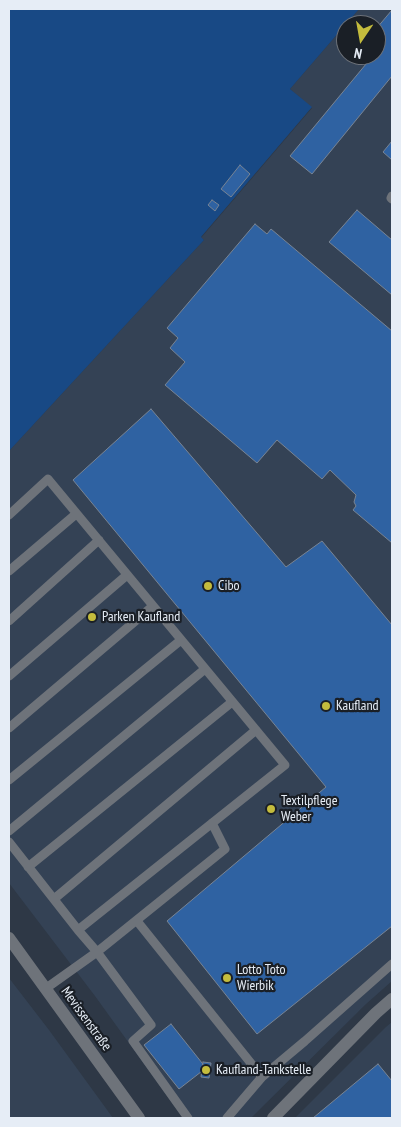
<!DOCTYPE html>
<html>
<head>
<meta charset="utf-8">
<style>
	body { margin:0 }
	#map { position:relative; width:401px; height:1127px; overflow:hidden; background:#2e3846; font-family:"PT Sans Narrow",sans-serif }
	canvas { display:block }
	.frame { position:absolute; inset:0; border:10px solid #e6edf6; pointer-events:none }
	.north { position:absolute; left:336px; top:15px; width:50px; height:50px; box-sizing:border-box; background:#1a1f26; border:1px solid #6c7179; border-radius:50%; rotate:192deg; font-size:14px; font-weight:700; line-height:20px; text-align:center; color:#e6edf6 }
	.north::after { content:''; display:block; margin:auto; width:18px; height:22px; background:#c4bc3d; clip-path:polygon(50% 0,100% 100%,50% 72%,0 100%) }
</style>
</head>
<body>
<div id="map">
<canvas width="401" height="1127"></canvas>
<div class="frame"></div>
<div class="north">N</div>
</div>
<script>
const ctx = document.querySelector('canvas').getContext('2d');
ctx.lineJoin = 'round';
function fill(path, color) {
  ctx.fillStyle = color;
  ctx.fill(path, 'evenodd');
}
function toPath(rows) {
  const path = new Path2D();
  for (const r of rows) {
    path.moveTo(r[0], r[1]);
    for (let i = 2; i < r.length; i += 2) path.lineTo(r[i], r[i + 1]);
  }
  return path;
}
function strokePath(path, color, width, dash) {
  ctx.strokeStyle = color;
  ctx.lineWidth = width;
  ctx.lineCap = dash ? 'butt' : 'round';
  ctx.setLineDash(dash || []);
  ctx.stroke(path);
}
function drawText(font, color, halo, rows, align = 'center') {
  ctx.font = font + ' "PT Sans Narrow",sans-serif';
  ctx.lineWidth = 4.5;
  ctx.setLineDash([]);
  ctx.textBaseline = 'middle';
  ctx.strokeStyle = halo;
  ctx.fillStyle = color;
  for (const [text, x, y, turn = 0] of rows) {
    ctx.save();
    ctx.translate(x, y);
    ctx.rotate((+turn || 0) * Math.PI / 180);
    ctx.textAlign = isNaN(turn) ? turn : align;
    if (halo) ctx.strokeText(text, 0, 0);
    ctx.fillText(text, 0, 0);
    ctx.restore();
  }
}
fill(toPath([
	[359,9,392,9,392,981,366,1004,251,1118,183,1118,95,996,9,883,9,451,204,240,201,238,312,108,290,89],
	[346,25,376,25,376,55,346,55],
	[9,978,49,1030,113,1118,9,1118],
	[392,1022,392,1118,295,1118,386,1027]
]), '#344255');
fill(toPath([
	[9,9,359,9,290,89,312,107,201,237,204,240,9,451]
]), '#184985');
const building = toPath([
	[392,10,392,76,312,174,290,156,371,58,367,55,376,55,376,29,392,10],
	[392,141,392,160,383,152,392,141],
	[240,165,250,174,231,197,221,189,240,165],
	[212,200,219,205,215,211,208,205,212,200],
	[357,210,392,240,392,295,329,242,357,210],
	[255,224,267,234,271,229,392,331,392,543,353,510,356,506,354,502,356,495,330,470,322,479,277,440,257,463,165,385,185,362,170,348,178,338,167,328,255,224],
	[151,409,286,567,322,541,392,625,392,926,257,1034,167,921,326,787,73,480,151,409],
	[171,1024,206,1068,179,1089,144,1045,171,1024],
	[203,1062,211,1063,209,1078,201,1077,203,1062],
	[378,1064,392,1081,392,1118,313,1118,378,1064]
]);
fill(building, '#2f62a2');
strokePath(building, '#788494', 1);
strokePath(toPath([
	[392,196,391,198,392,199],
	[9,515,48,479,285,765,78,930],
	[9,571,76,514],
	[9,621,99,540],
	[9,676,127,575],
	[9,728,153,606],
	[9,780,181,640],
	[9,831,205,669],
	[9,842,78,930,97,952,151,1025,133,1041,188,1118],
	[28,867,232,702],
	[54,899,256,730],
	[137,921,262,1077,227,1118],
	[45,989,97,952,225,849,212,823],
	[262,1077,305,1041,392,964]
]), '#6e737a', 9);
strokePath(toPath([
	[9,938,139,1118],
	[273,1118,376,1013,392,999]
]), '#6e737a', 12);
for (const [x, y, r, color] of [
	[208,586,5,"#c4bc3d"],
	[92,617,5,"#c4bc3d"],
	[326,706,5,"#c4bc3d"],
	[271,809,5,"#c4bc3d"],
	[227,978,5,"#c4bc3d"],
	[206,1070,5,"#c4bc3d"]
]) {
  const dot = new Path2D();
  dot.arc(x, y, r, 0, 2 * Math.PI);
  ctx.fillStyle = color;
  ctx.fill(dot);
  strokePath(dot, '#1a1f26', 2);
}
drawText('14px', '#e6edf6', '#1a1f26', [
	["Cibo",218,586],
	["Parken Kaufland",102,617],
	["Kaufland",336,706],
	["Textilpflege",281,801],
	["Weber",281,817],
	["Lotto Toto",237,970],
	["Wierbik",237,986],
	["Kaufland-Tankstelle",216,1070]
], 'left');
drawText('14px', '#e6edf6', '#1a1f26', [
	["Mevissenstraße",86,1019,54]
]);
</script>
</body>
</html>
